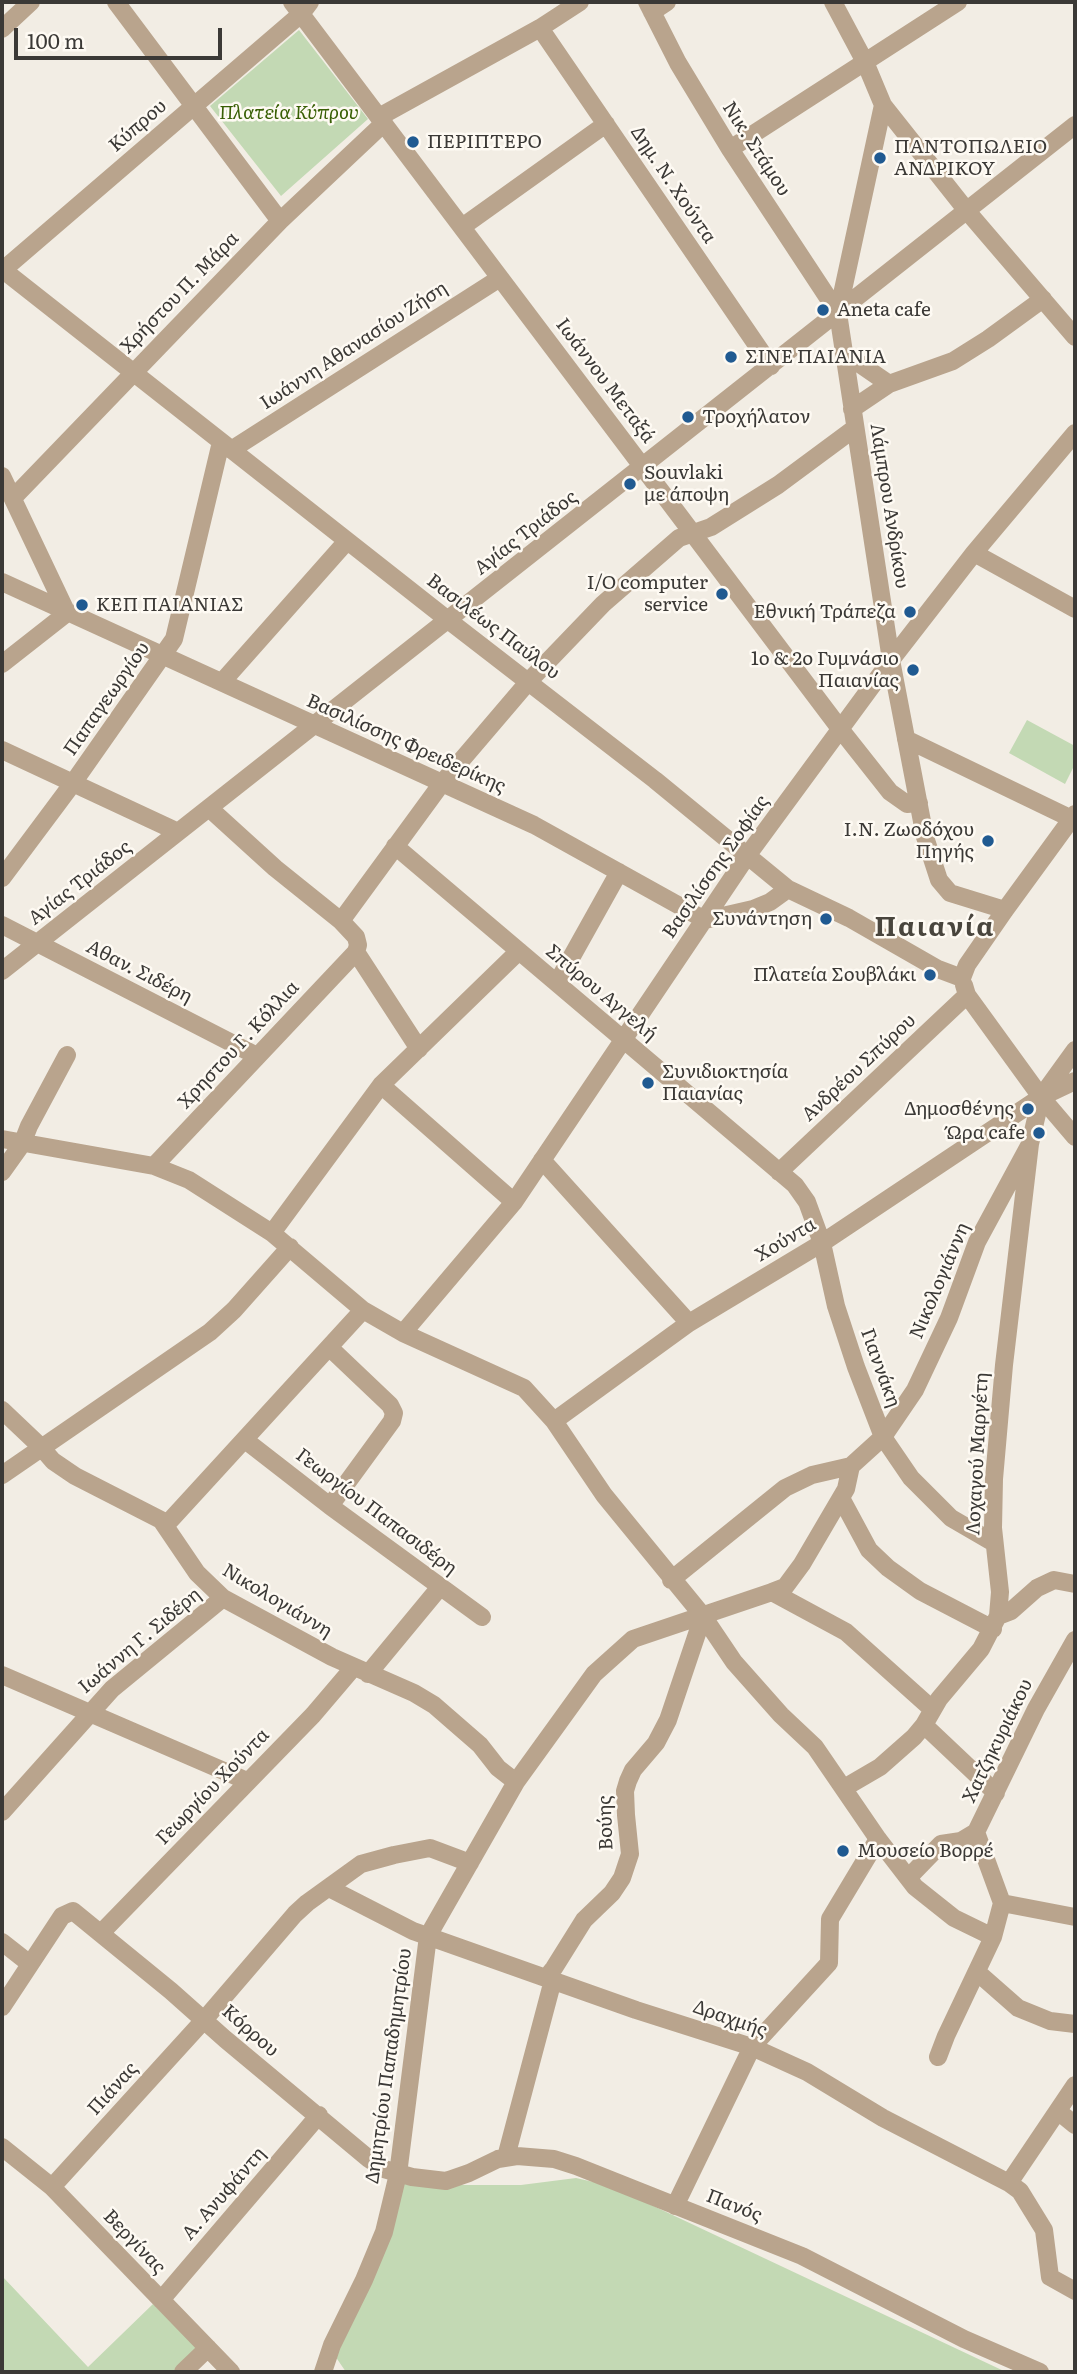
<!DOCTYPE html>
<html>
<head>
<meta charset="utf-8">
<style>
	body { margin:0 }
	#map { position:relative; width:1077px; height:2374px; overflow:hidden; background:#f2ede4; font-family:Literata,serif }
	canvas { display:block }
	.frame { position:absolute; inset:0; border:4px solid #3b3936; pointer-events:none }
	.scale { position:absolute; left:14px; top:28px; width:208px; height:32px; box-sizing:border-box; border:4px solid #3b3936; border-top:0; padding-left:9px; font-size:21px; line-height:24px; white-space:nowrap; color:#3b3936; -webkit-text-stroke:5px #fefaf3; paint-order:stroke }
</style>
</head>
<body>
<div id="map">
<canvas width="1077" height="2374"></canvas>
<div class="frame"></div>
<div class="scale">100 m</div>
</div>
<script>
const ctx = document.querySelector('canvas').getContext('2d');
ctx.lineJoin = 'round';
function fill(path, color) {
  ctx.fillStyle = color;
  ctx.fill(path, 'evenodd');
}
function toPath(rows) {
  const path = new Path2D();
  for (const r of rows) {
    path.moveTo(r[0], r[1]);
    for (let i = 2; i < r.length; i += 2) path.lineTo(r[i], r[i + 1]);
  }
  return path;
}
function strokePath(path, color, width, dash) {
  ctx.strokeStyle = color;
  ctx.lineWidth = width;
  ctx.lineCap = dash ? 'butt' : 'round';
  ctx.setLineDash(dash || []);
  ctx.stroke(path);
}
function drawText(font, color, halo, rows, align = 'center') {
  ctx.font = font + ' Literata,serif';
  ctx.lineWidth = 5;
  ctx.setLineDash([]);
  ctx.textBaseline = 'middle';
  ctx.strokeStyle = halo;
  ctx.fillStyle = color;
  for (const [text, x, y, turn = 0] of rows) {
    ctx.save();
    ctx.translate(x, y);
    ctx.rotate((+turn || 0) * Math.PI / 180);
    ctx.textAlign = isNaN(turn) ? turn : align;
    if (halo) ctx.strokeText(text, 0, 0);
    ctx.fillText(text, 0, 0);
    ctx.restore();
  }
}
fill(toPath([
	[299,30,368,119,281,196,210,106],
	[1027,720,1075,746,1075,764,1065,784,1009,753],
	[576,2178,611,2186,1006,2372,346,2372,333,2353,401,2180,449,2185,521,2185],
	[2,2276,88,2367,153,2304,198,2348,174,2372,2,2372]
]), '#c3d9b4');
strokePath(toPath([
	[116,2,280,221],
	[292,2,841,730,890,792,907,804,919,803],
	[647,2,678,63,730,149,838,313],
	[833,2,865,62,883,105,967,211,1075,337],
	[652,12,667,2],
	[540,28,771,366],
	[2,29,31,2],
	[883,105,838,313,891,660,925,837,939,880,950,893,1005,910],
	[379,117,540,28,580,2],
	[730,149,958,2],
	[462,227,606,124],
	[2,269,448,620,655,780,788,889,849,918,938,969,962,978],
	[3,270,301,14,310,2],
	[844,353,889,384],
	[852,409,889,384,953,361,988,339,1043,299],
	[231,450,500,278],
	[2,476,67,613,2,664],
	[13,498,280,221,384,123],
	[974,553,1075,609],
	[2,582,534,825,705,920,753,909,770,902,788,889],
	[222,682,347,541],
	[906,739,1072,819],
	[2,750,178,832],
	[209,808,275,868,341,921,356,937,358,945,356,952,419,1049],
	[395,846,795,1185,807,1202,822,1243,836,1306,856,1367,883,1437,911,1478,951,1518,994,1543],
	[2,878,73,783,174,639,221,442],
	[341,921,442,783,529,681,603,604,679,538,711,527,778,485,855,428],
	[2,925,257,1056],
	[2,971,1075,125],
	[962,978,967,965,1005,910,1075,814],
	[557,983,619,872],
	[964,985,967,995,1041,1097,1075,1137],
	[381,1085,514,1202],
	[2,1139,154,1166,189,1180,272,1233,363,1310,403,1333,524,1388,554,1421,604,1495,703,1616,734,1662,781,1715,815,1747,878,1839,915,1887,954,1918,993,1937],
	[542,1160,689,1323],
	[154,1166,356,952],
	[2,1172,22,1144,29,1126,67,1055],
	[779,1172,967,995],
	[272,1233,381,1085,519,951],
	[403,1333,514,1202,747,856,891,660,974,553,1075,433],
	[330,1348,390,1405,394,1413,392,1421,330,1506],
	[2,1410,41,1447,53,1461,75,1476,161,1520,197,1573,223,1598,332,1657,414,1693,434,1705,480,1745,498,1768,516,1782],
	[554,1421,689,1323,822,1243,1041,1097,1075,1081],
	[245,1440,330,1506,482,1617],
	[2,1475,210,1332,234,1310,290,1247],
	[841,1498,869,1550,888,1568,920,1591,993,1629],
	[166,1525,363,1310],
	[671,1580,785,1488,812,1475,851,1466,883,1437,915,1390,949,1318,977,1242,1030,1144,1041,1097,1075,1050],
	[772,1592,785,1587,802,1564,846,1489,851,1466],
	[998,1616,1011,1611,1037,1588,1054,1580,1075,1584],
	[368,1674,440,1587],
	[2,1675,247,1781],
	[924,1725,996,1793],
	[844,1788,880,1767,914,1737,924,1725,939,1699,981,1649,998,1616,1000,1592,993,1528,994,1479,1004,1365,1030,1144],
	[2,1812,112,1689,223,1598],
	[908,1878,941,1844,961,1841,976,1832],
	[329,1888,413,1931,636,2010,752,2047,807,2072,883,2118,1009,2183,1020,2191,1044,2230,1050,2277,1075,2291],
	[1002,1903,1075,1917],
	[101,1933,313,1715,353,1668],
	[2,1942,30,1964],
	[977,1972,1018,2008,1050,2021,1075,2024],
	[546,1978,554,1968,584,1920,612,1893,622,1878,630,1854,626,1815,625,1791,628,1781,633,1770,656,1743,668,1720,703,1616],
	[2,2007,62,1916,73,1911,171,1991,225,2039,369,2159,384,2169,412,2177,446,2181,469,2173,498,2159,517,2156,554,2159,576,2166,802,2256,964,2339,1040,2372],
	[938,2057,946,2036,993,1937,1002,1903,976,1832,1036,1709,1075,1640],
	[1059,2112,1075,2125],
	[2,2147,52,2187,231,2372],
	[506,2157,553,1980],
	[1009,2183,1075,2085],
	[52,2187,204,2020,295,1914,307,1903,361,1864,394,1855,430,1848,470,1863],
	[675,2206,752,2047,829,1963,830,1919,878,1839],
	[161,2300,319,2115],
	[183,2372,208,2348],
	[323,2372,332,2345,364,2280,384,2232,398,2174,428,1936,516,1782,594,1674,633,1639,772,1592,846,1632,932,1709]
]), '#b9a48d', 18);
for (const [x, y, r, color] of [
	[413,142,7,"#205a91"],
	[880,158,7,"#205a91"],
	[823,310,7,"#205a91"],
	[731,357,7,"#205a91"],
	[688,417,7,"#205a91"],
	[630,484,7,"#205a91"],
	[722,594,7,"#205a91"],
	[82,605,7,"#205a91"],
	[910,612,7,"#205a91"],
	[913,670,7,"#205a91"],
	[988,841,7,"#205a91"],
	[826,919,7,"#205a91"],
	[930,975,7,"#205a91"],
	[648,1083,7,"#205a91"],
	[1028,1109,7,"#205a91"],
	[1039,1133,7,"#205a91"],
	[843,1851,7,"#205a91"]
]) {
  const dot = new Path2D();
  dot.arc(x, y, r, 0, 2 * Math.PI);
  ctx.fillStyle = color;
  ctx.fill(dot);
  strokePath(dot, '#fefaf3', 2.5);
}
drawText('italic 19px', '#385f04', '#fefaf3', [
	["Πλατεία Κύπρου",289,113]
]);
drawText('19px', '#3b3936', '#fefaf3', [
	["Κύπρου",138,126,-41],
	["Νικ. Στάμου",756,149,57],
	["Δημ. Ν. Χούντα",673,185,56],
	["Χρήστου Π. Μάρα",180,293,-46],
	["Ιωάννη Αθανασίου Ζήση",354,346,-33],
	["Ιωάννου Μεταξά",605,381,53],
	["Λάμπρου Ανδρίκου",889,506,81],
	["Αγίας Τριάδος",526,533,-38],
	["Βασιλέως Παύλου",493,627,37],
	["Παπαγεωργίου",107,699,-55],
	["Βασιλίσσης Φρειδερίκης",406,744,24],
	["Βασιλίσσης Σοφίας",716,867,-55],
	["Αγίας Τριάδος",80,883,-38],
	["Αθαν. Σιδέρη",139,972,27],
	["Σπύρου Αγγελή",601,993,40],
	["Χρηστου Γ. Κόλλια",239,1045,-47],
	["Ανδρέου Σπύρου",859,1068,-43],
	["Χούντα",786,1240,-31],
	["Νικολογιάννη",940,1281,-67],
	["Γιαννάκη",880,1368,70],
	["Λοχαγού Μαργέτη",978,1454,-87],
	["Γεωργίου Παπασιδέρη",376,1512,37],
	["Νικολογιάννη",277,1601,31],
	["Ιωάννη Γ. Σιδέρη",140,1641,-40],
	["Χατζηκυριάκου",998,1741,-64],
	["Γεωργίου Χούντα",213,1787,-46],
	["Βούης",606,1823,-92],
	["Δραχμής",730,2019,19],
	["Κόρρου",250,2031,41],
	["Δημητρίου Παπαδημητρίου",389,2066,-82],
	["Πιάνας",113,2089,-48],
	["Α. Ανυφάντη",224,2194,-49],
	["Πανός",734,2206,21],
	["Βεργίνας",134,2242,46]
]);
drawText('19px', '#3b3936', '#fefaf3', [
	["ΠΕΡΙΠΤΕΡΟ",427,142],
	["ΠΑΝΤΟΠΩΛΕΙΟ",894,147],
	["ΑΝΔΡΙΚΟΥ",894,169],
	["Aneta cafe",837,310],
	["ΣΙΝΕ ΠΑΙΑΝΙΑ",745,357],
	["Τροχήλατον",702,417],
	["Souvlaki",644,473],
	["με άποψη",644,495],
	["I/O computer",708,583,"right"],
	["service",708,605,"right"],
	["ΚΕΠ ΠΑΙΑΝΙΑΣ",96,605],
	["Εθνική Τράπεζα",896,612,"right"],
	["1ο & 2ο Γυμνάσιο",899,659,"right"],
	["Παιανίας",899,681,"right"],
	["Ι.Ν. Ζωοδόχου",974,830,"right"],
	["Πηγής",974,852,"right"],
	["Συνάντηση",812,919,"right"],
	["Πλατεία Σουβλάκι",916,975,"right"],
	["Συνιδιοκτησία",662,1072],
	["Παιανίας",662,1094],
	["Δημοσθένης",1014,1109,"right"],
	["Ώρα cafe",1025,1133,"right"],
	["Μουσείο Βορρέ",857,1851]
], 'left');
ctx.letterSpacing = '2px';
drawText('bold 26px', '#49453d', '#fefaf3', [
	["Παιανία",935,928]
]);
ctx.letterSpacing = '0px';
</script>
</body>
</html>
